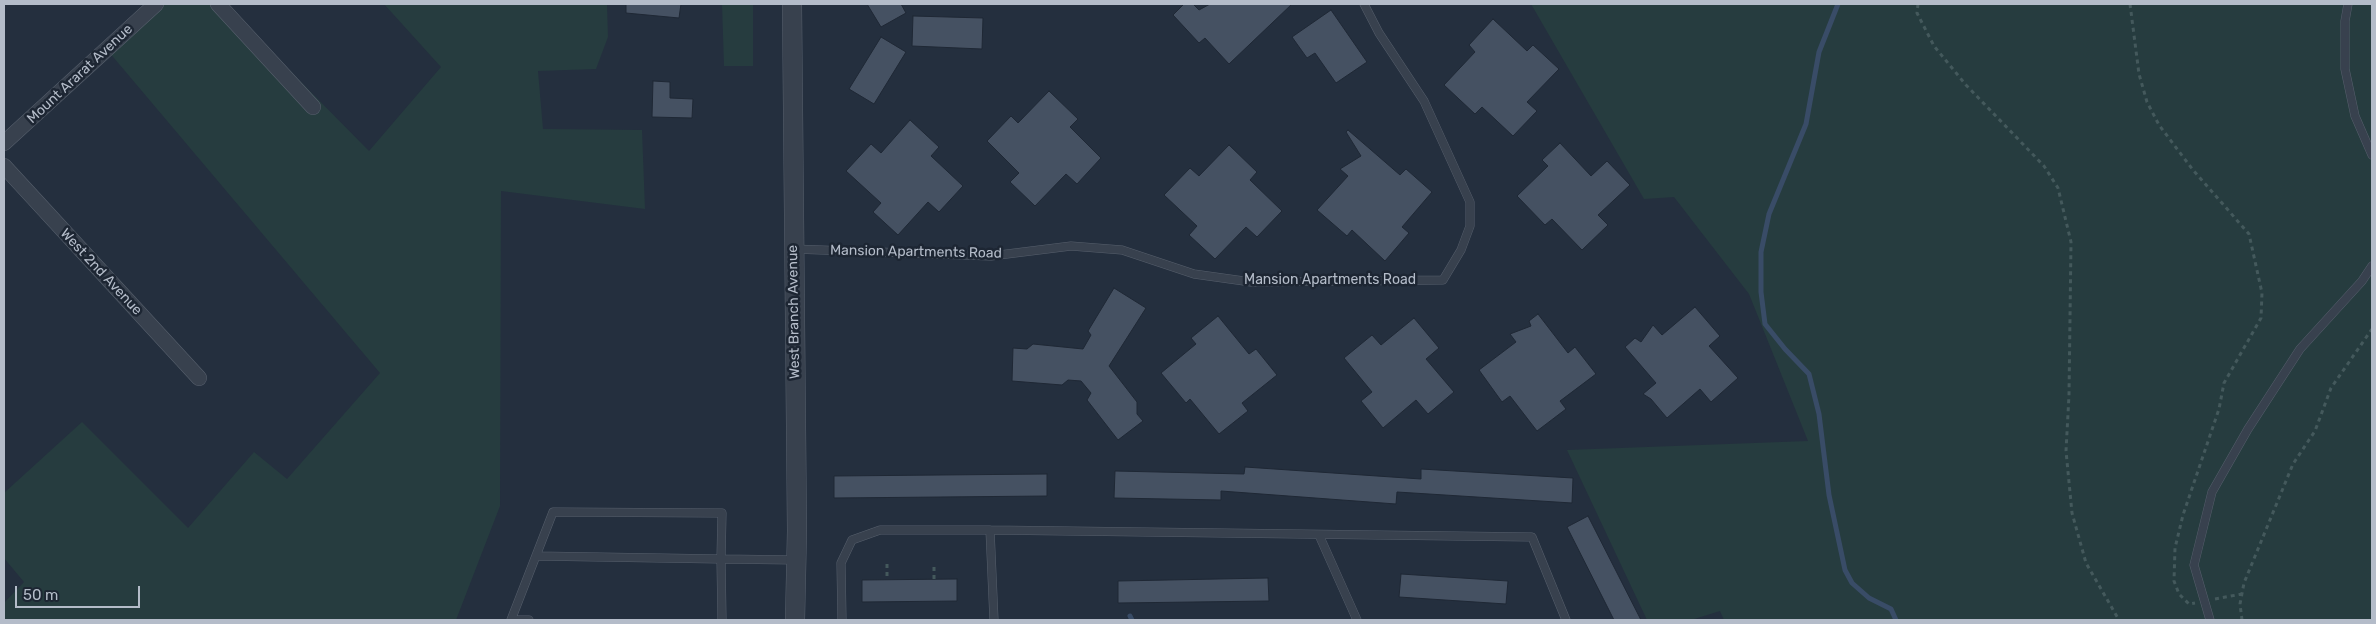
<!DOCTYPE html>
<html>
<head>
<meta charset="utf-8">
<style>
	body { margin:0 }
	#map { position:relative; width:2376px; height:624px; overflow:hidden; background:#242f3e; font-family:Rubik,sans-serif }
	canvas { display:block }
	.frame { position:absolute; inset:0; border:5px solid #b4bcc9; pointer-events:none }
	.scale { position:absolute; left:15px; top:586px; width:125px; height:22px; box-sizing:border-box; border:2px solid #b4bcc9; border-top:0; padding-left:6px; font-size:15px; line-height:18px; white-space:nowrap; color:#b4bcc9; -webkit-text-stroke:4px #1d2633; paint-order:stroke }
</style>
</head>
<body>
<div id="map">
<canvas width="2376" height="624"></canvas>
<div class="frame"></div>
<div class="scale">50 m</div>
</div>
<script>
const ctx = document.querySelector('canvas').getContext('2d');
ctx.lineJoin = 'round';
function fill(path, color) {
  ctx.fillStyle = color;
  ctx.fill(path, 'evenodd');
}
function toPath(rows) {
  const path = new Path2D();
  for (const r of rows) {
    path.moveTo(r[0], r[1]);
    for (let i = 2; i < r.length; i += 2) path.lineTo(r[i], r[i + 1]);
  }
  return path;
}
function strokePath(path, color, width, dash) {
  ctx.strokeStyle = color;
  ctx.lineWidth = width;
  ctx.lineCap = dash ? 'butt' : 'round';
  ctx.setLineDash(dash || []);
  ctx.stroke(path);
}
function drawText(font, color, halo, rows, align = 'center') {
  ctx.font = font + ' Rubik,sans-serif';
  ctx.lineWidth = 5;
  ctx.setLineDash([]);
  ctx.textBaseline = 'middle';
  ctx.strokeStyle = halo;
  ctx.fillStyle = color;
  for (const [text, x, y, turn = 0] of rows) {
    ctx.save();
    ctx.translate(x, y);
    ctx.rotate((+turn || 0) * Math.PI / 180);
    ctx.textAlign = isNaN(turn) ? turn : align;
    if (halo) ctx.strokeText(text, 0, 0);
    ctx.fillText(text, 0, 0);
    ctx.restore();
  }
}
fill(toPath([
	[148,4,224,4,369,151,441,67,384,4,607,4,608,37,596,69,538,71,543,129,642,130,645,209,501,191,500,506,456,620,4,620,4,603,24,582,4,558,4,493,82,422,188,528,254,452,287,479,380,373,103,45],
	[722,4,753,4,753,66,724,66],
	[1531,4,2372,4,2372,620,1724,620,1720,611,1691,620,1647,620,1567,450,1808,441,1749,294,1674,197,1644,199]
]), '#263c3f');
strokePath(toPath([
	[1838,4,1819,52,1806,124,1769,214,1761,252,1761,292,1765,324,1785,349,1809,374,1819,414,1829,495,1845,570,1852,583,1869,598,1891,609,1896,620],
	[1130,616,1132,620]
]), '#394c67', 5);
const building = toPath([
	[626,4,681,4,679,18,626,13,626,4],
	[867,4,901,4,906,13,881,27,867,4],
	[1184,4,1193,4,1199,10,1210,4,1292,4,1229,64,1205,38,1199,43,1173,15,1184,4],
	[1331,10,1367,62,1336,83,1315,53,1307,58,1292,37,1331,10],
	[913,16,983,18,982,49,912,46,913,16],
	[1493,19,1527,51,1533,45,1559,69,1527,102,1537,111,1513,136,1482,107,1475,114,1444,85,1475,52,1469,45,1493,19],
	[881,37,906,52,874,104,849,89,881,37],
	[653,81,670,82,670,98,693,99,692,118,652,117,653,81],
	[1049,91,1078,119,1070,127,1101,158,1077,184,1066,174,1035,206,1010,182,1019,173,987,141,1011,116,1018,123,1049,91],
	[910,120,939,147,931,156,963,186,939,212,928,202,898,235,873,212,881,203,846,171,871,144,881,153,910,120],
	[1348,130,1400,175,1406,169,1432,192,1402,227,1409,233,1385,261,1352,230,1347,236,1317,210,1348,176,1340,169,1361,156,1346,132,1348,130],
	[1560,143,1591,176,1607,161,1630,185,1598,215,1608,225,1582,250,1552,219,1545,225,1517,196,1548,166,1542,160,1560,143],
	[1229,145,1257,172,1250,180,1282,211,1257,237,1246,227,1215,259,1189,235,1197,226,1164,195,1190,168,1199,176,1229,145],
	[1114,288,1146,308,1109,366,1137,402,1137,414,1143,421,1118,440,1087,400,1091,393,1081,381,1068,380,1062,385,1012,381,1013,348,1027,349,1033,344,1083,349,1091,335,1088,331,1114,288],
	[1695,307,1720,336,1709,346,1738,378,1711,402,1700,389,1667,418,1651,399,1643,394,1656,383,1625,347,1635,338,1641,342,1653,325,1662,335,1695,307],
	[1538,314,1568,353,1575,347,1596,374,1560,401,1566,409,1537,431,1510,396,1502,402,1479,370,1516,342,1510,334,1531,326,1529,321,1538,314],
	[1218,316,1249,354,1256,349,1277,375,1242,403,1248,411,1219,434,1190,399,1186,403,1161,373,1196,344,1191,338,1218,316],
	[1414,318,1439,348,1426,359,1454,392,1428,414,1416,400,1383,428,1361,401,1372,392,1344,358,1372,335,1381,345,1414,318],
	[1245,467,1421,479,1421,469,1573,478,1572,503,1397,492,1396,504,1221,491,1221,500,1114,498,1115,471,1244,474,1245,467],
	[1047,474,1047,496,834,498,834,476,1047,474],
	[1588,516,1641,620,1614,620,1567,527,1588,516],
	[1401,574,1508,581,1506,604,1399,597,1401,574],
	[1268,578,1269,601,1118,603,1118,581,1268,578],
	[957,579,957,601,862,602,862,580,957,579]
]);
fill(building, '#455162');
strokePath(building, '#1f2835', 1);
const service = toPath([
	[2348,4,2345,21,2345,69,2355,116,2372,155],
	[793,249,991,256,1071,246,1122,250,1194,274,1251,282,1443,280,1461,250,1470,226,1470,202,1424,101,1379,33,1364,4],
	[990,530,994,620],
	[1319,535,1357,620],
	[511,620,553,512,722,513,721,559,536,556],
	[511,620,529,620],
	[722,620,721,559,796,560],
	[842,620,841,563,852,540,880,530,990,530,1532,537,1566,620],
	[2210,620,2194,565,2212,492,2248,429,2300,349,2362,281,2372,266]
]);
const minor = toPath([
	[218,4,313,107],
	[4,143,156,4],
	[4,166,199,378]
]);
const tertiary = toPath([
	[792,4,797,531,795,620]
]);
strokePath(service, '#565f6c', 9);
strokePath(minor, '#565f6c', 16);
strokePath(tertiary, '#565f6c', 20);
strokePath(toPath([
	[1918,4,1917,13,1934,46,1966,85,2044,166,2058,188,2071,242,2069,395,2066,451,2072,513,2086,563,2119,620],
	[2130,4,2139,74,2147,102,2159,125,2193,170,2249,234,2262,293,2261,318,2224,383,2219,409,2183,515,2175,548,2174,581,2179,594,2189,604,2195,603],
	[887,564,887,580],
	[934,579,934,564],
	[2215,599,2242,594],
	[2242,620,2240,604,2244,583,2293,464,2315,431,2331,388,2372,329]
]), '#44595c', 3, [4, 4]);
strokePath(service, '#38414e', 8);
strokePath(minor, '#38414e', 15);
strokePath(tertiary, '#38414e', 19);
drawText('14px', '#b4bcc9', '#1d2633', [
	["Mount Ararat Avenue",80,74,-43],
	["Mansion Apartments Road",916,252,1],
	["West 2nd Avenue",101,272,47],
	["Mansion Apartments Road",1330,280],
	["West Branch Avenue",794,312,-91]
]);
</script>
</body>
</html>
